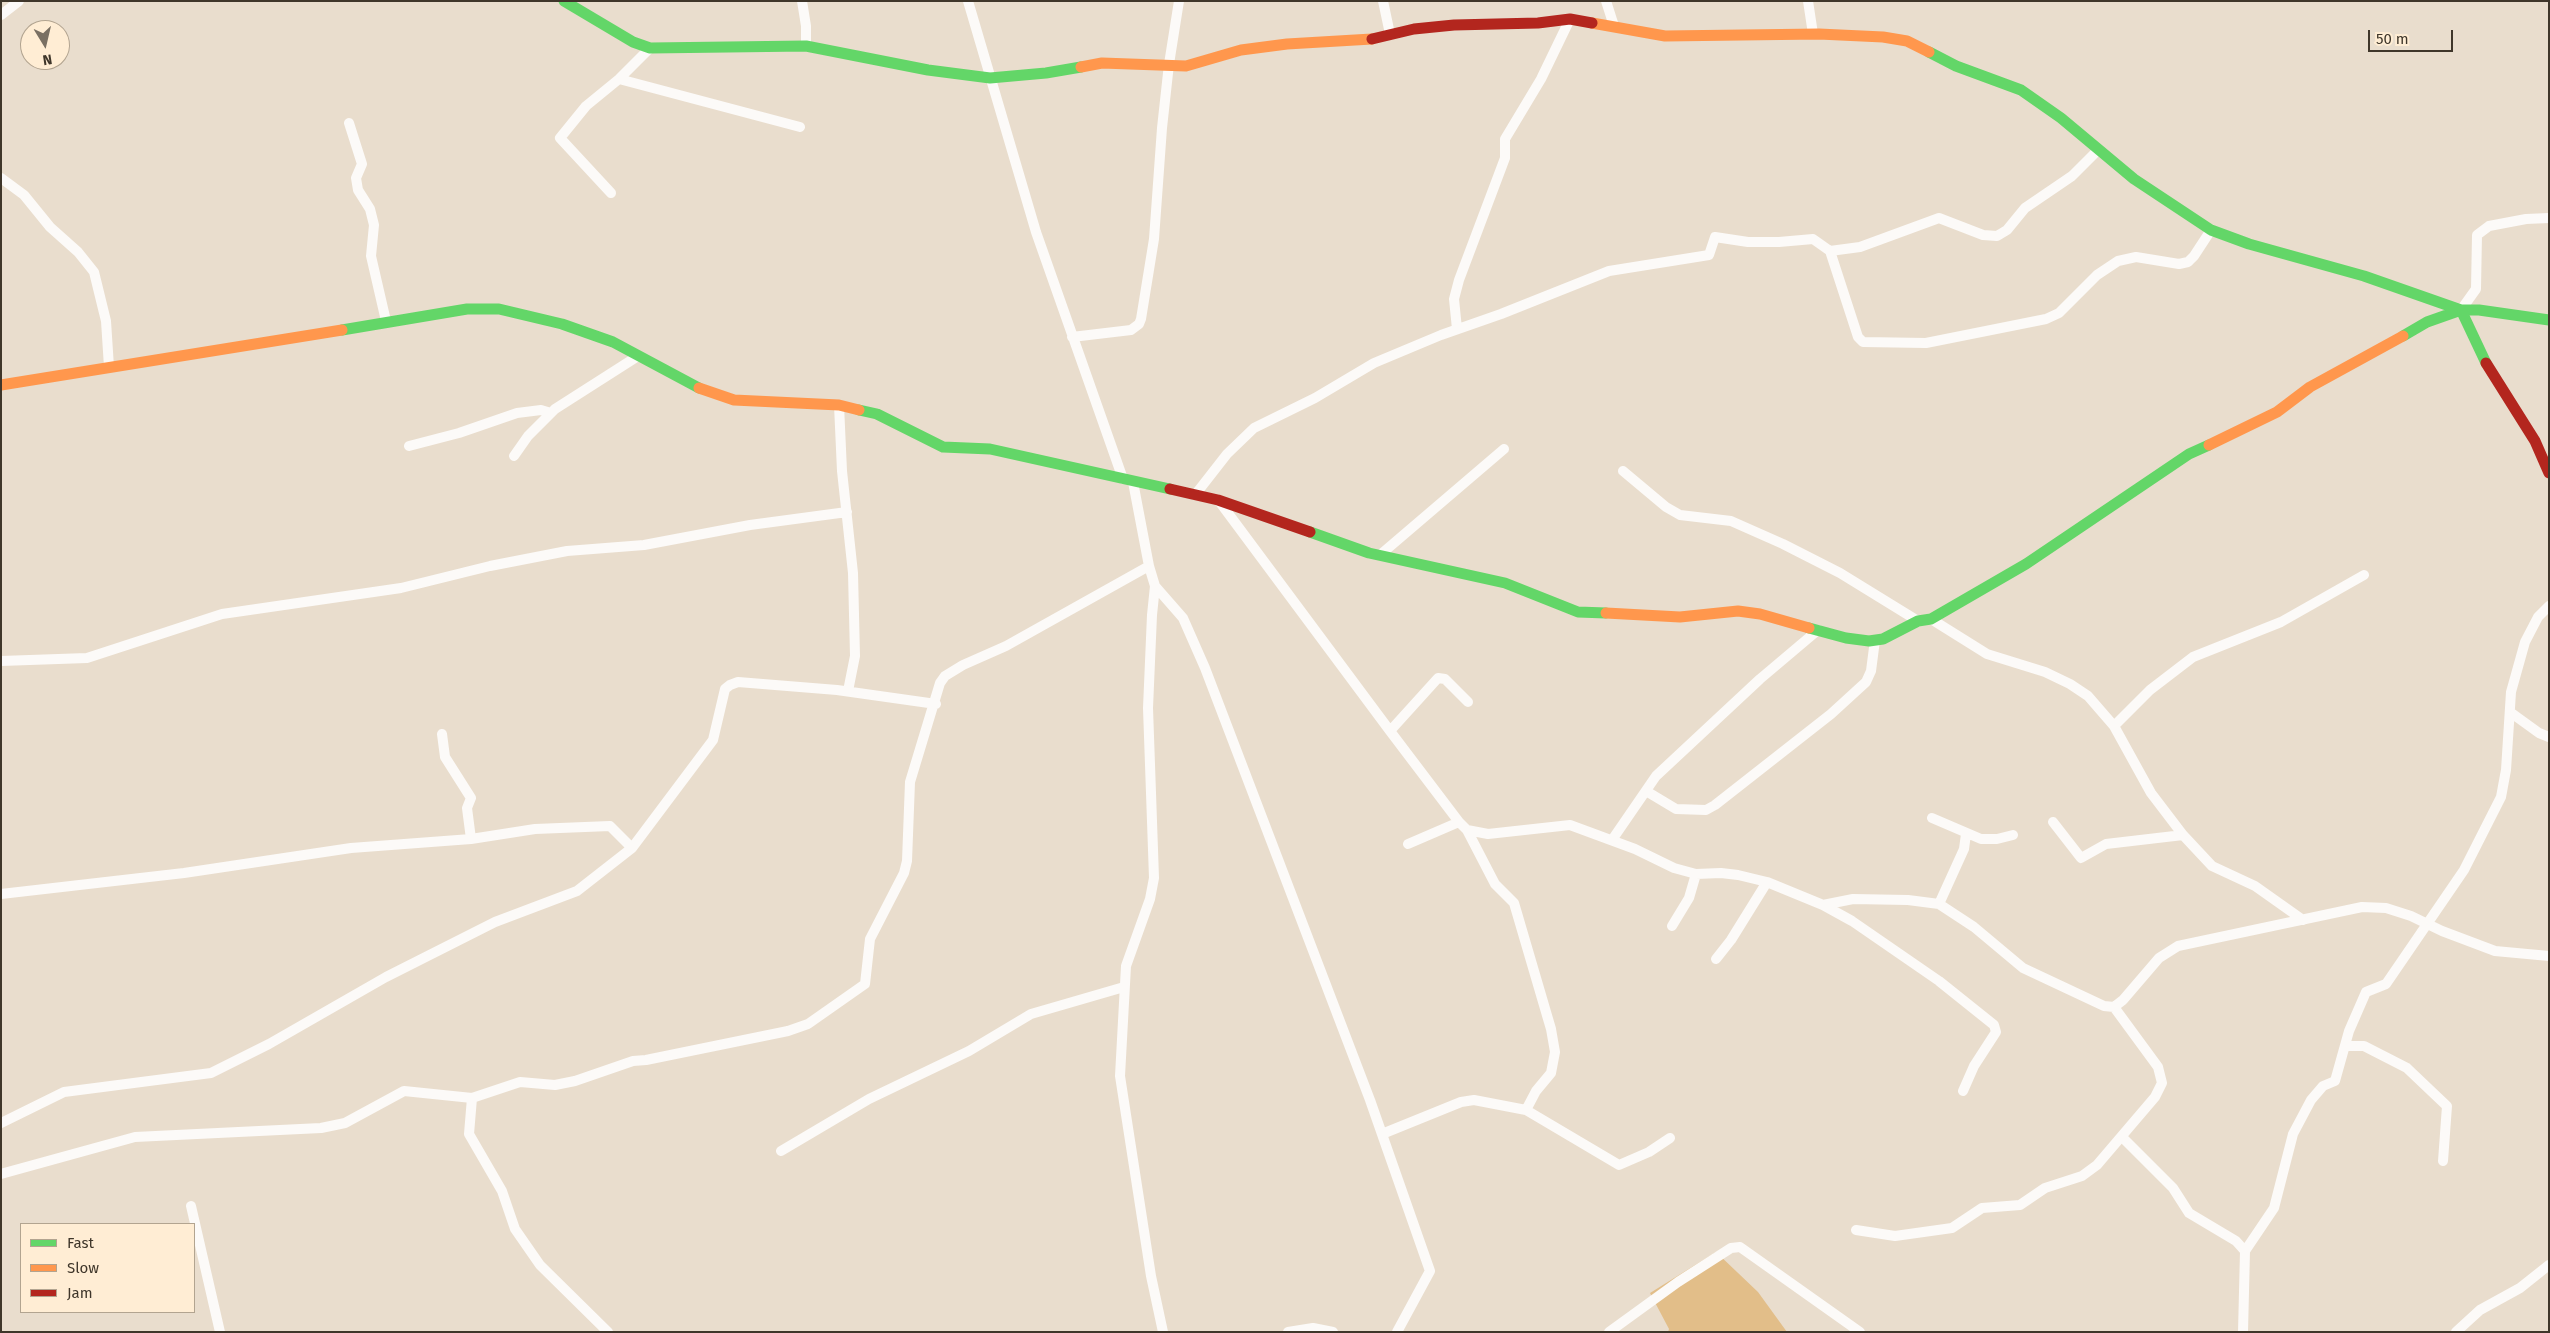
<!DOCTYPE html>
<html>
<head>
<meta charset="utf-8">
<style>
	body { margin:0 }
	#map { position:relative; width:2550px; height:1333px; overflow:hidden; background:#e9ddcd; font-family:"Fira Sans",sans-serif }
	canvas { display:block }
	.frame { position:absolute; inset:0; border:2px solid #3f362a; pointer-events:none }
	.legend { position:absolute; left:20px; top:1223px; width:175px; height:90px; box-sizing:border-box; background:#ffedd4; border:1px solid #b2a490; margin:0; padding:6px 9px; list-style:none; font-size:15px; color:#3f362a }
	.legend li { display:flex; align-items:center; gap:10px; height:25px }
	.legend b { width:25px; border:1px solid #b2a490 }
	.north { position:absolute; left:20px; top:20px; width:50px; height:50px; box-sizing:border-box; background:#ffedd4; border:1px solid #b2a490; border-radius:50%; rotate:171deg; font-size:14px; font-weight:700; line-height:20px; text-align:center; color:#3f362a }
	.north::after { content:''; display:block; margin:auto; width:18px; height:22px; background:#7a7063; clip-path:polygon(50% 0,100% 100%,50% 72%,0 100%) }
	.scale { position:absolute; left:2368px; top:30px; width:85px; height:22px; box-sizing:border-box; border:2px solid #3f362a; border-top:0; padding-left:6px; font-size:15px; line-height:18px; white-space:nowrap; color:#3f362a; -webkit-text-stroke:4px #ffedd4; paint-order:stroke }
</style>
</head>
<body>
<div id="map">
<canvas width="2550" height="1333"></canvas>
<div class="frame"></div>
<ul class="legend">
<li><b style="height:6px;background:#63d668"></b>Fast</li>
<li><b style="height:6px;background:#ff974d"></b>Slow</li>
<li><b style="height:6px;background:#b3261e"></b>Jam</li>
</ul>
<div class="north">N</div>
<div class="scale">50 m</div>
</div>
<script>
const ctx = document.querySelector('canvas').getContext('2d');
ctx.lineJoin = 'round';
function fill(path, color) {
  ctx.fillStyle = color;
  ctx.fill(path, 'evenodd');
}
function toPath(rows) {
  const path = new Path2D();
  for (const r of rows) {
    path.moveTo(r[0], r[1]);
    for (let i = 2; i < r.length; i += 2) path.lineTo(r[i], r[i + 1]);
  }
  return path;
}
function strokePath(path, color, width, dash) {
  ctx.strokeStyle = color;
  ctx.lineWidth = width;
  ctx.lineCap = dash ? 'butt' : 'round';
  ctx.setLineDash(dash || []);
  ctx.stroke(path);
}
fill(toPath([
	[1716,1252,1758,1292,1787,1332,1668,1332,1669,1329,1650,1293]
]), '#e2be89');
strokePath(toPath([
	[802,1,806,26,806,46],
	[968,1,1036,232,1123,479],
	[1383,1,1390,34],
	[1606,1,1614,26],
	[1808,1,1813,34],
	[1,15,19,1],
	[619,79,800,127],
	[349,123,362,164,356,178,358,190,370,209,374,225,371,256,386,321],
	[1,178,24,195,50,227,78,252,94,272,106,321,109,367],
	[611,193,560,138,586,106,619,79,650,48],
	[1830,251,1858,337,1863,342,1926,343,2046,319,2059,313,2097,275,2118,261,2136,257,2179,264,2188,262,2194,256,2211,230],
	[2461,310,2476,289,2477,235,2489,226,2526,219,2549,218],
	[1457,329,1454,299,1459,280,1505,158,1505,139,1541,79,1570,19],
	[1072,337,1131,330,1139,324,1141,319,1154,239,1162,128,1169,64,1179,1],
	[839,405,842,471,853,573,855,656,848,691],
	[409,446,459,433,517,413,541,410,551,413],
	[514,456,528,436,555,409,638,356],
	[1623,471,1666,507,1680,515,1731,521,1783,544,1840,573,1918,621],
	[1133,482,1149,566,1155,586,1152,615,1148,708,1154,878,1150,899,1126,966,1120,1076,1151,1276,1163,1332],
	[1195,495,1227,454,1254,428,1315,398,1374,363,1441,335,1501,314,1609,271,1709,255,1715,237,1748,242,1779,242,1813,239,1830,251,1860,247,1939,218,1983,235,1997,236,2007,230,2025,208,2072,176,2098,150],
	[1219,501,1390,731,1459,822,1467,830,1488,834,1570,825,1635,849,1674,868,1696,874,1721,873,1738,875,1767,882,1823,905,1853,899,1908,900,1939,904,1974,927,2023,968,2104,1006,2114,1007,2123,1000,2159,958,2178,946,2362,907,2386,908,2411,916,2442,931,2495,951,2549,956],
	[1380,555,1504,449],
	[1155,586,1183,618,1205,668,1370,1100,1430,1271,1397,1332],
	[1931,619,1987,654,2045,672,2070,684,2088,696,2114,726,2151,793,2183,835,2212,866,2255,886,2303,920],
	[1,661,87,658,222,614,401,588,490,566,567,551,644,545,750,525,847,512],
	[2510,712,2539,733,2549,737],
	[2114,726,2150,690,2193,657,2281,622,2364,575],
	[1390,731,1438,678,1445,679,1468,702],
	[442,734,445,757,471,798,467,808,471,839],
	[1646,791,1676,809,1706,810,1715,805,1831,714,1866,682,1871,671,1875,640],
	[1932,818,1981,839,1997,839,2013,835],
	[2053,822,2081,858,2106,844,2183,835],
	[1467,830,1495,884,1514,903,1551,1029,1555,1052,1551,1073,1536,1091,1526,1110],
	[1612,840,1656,776,1760,679,1818,630],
	[1408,844,1459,822],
	[1,894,184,873,351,848,471,839,535,829,610,826,632,848],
	[1939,904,1964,849,1966,834],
	[1823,905,1852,921,1939,981,1994,1025,1996,1032,1974,1066,1963,1091],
	[1672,926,1689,898,1696,874],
	[1716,959,1731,940,1767,882],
	[2345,1046,2364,1046,2407,1068,2447,1106,2443,1161],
	[472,1098,469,1134,502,1191,515,1229,540,1265,608,1332],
	[1,1123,64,1092,211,1073,269,1044,386,977,495,922,577,891,632,848,713,740,725,689,730,685,738,682,837,690,936,704],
	[1382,1134,1461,1102,1474,1100,1526,1110,1619,1165,1649,1152,1670,1138],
	[2122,1137,2173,1188,2189,1213,2236,1241,2245,1251,2243,1332],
	[781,1151,869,1099,969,1051,1031,1014,1124,987],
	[1,1174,135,1137,321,1128,345,1123,404,1091,472,1098,520,1082,555,1085,575,1081,633,1061,646,1060,788,1031,808,1024,865,984,870,939,904,873,907,861,910,782,940,683,945,676,963,665,1006,646,1149,566],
	[191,1206,220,1332],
	[1856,1230,1895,1236,1952,1228,1982,1208,2020,1205,2045,1188,2082,1176,2097,1165,2155,1097,2162,1083,2158,1067,2114,1007],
	[2245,1251,2274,1208,2293,1134,2311,1100,2323,1086,2335,1081,2349,1031,2366,992,2386,984,2464,870,2501,797,2506,770,2511,692,2525,642,2538,617,2549,606],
	[1288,1332,1313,1328,1333,1332],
	[1609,1332,1678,1282,1731,1248,1740,1247,1860,1332],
	[2456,1332,2480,1310,2520,1288,2549,1265]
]), '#fcfaf8', 10);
strokePath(toPath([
	[564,1,633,42,650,48,806,46,928,70,990,78,1046,73,1081,67],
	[1929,52,1956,66,2021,90,2061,118,2134,179,2211,230,2249,244,2364,276,2461,310,2486,363],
	[342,330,467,309,499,309,562,324,613,342,699,388],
	[2403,336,2427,322,2461,310,2479,310,2549,320],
	[859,410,877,414,943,447,990,449,1170,489],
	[1310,532,1369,553,1505,583,1578,612,1606,613],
	[1809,628,1846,638,1869,641,1883,639,1918,621,1931,619,2026,564,2189,454,2209,445]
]), '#63d668', 11);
strokePath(toPath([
	[1592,23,1665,36,1819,34,1883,37,1907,41,1929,52],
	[1081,67,1102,63,1186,66,1241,50,1287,44,1372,39],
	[1,385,342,330],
	[699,388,734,400,839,405,859,410],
	[2209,445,2277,412,2310,387,2403,336],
	[1606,613,1680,617,1738,611,1760,614,1809,628]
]), '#ff974d', 11);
strokePath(toPath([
	[1372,39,1414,29,1454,25,1538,23,1570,19,1592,23],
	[2486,363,2535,441,2549,473],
	[1170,489,1218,500,1310,532]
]), '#b3261e', 11);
</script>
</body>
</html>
